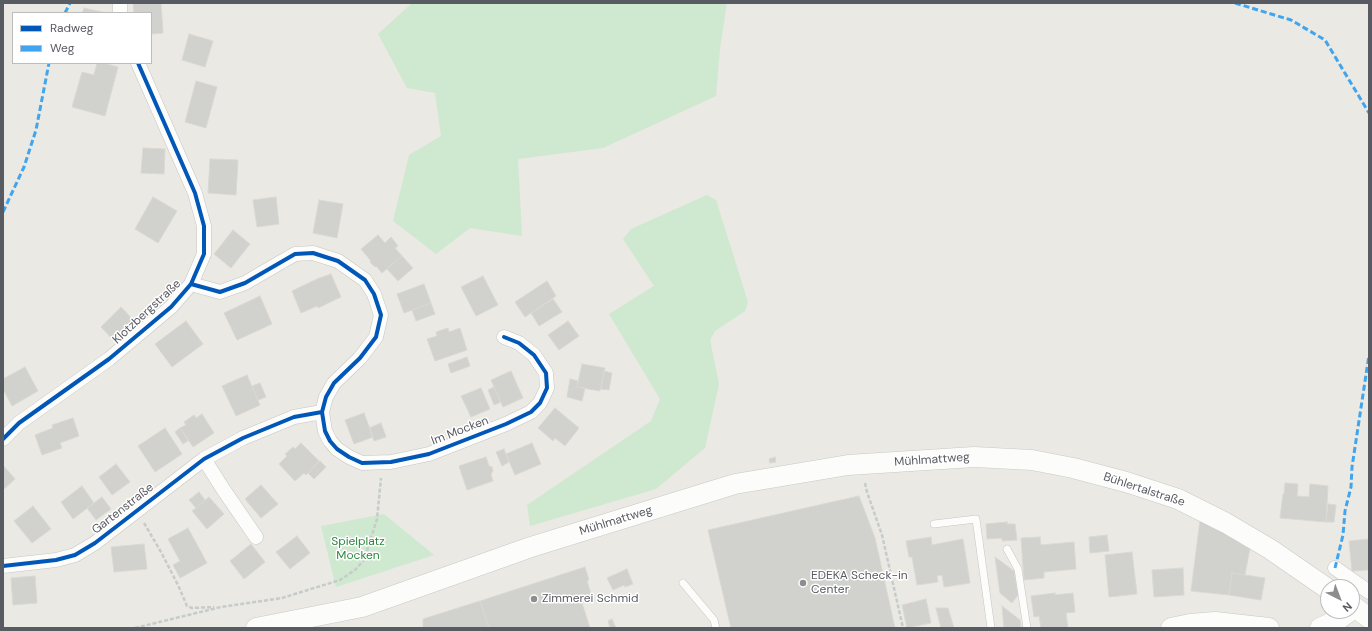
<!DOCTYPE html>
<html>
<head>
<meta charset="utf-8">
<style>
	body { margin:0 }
	#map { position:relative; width:1372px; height:631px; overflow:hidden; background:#eae9e3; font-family:"DM Sans",sans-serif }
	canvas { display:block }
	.frame { position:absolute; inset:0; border:4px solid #595b62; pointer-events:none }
	.legend { position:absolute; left:12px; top:12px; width:140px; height:52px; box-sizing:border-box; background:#fff; border:1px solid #bdbdc0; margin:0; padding:5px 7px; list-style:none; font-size:12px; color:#595b62 }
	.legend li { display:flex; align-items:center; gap:8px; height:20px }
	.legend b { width:20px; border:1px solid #bdbdc0 }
	.north { position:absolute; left:1320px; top:579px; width:40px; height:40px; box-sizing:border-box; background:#fff; border:1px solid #bdbdc0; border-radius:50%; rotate:138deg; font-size:11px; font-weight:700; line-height:16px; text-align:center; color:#595b62 }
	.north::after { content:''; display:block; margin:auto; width:14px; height:18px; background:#8c8d8f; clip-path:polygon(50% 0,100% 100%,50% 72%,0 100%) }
</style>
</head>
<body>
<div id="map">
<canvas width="1372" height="631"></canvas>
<div class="frame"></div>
<ul class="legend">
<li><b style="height:5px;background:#0057b8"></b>Radweg</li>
<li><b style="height:5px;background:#40a5ee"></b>Weg</li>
</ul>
<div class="north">N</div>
</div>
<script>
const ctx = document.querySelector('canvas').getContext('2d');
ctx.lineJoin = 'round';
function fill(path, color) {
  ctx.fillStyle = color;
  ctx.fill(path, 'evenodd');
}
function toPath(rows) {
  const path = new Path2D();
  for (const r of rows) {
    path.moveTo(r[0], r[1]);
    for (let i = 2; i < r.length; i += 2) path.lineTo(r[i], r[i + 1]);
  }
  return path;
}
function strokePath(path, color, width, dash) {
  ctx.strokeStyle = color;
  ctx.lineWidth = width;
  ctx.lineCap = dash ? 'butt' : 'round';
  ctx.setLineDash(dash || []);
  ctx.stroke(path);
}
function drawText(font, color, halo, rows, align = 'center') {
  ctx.font = font + ' "DM Sans",sans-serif';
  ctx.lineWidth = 3;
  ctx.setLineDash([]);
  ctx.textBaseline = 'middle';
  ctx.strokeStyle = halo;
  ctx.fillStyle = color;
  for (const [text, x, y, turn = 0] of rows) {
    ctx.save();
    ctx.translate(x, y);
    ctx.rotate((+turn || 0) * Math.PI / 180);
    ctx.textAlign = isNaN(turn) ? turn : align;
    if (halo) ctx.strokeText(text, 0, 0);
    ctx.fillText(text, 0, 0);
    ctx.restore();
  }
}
fill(toPath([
	[412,3,727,3,720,48,716,96,603,148,518,159,522,236,470,228,436,254,393,221,409,155,441,136,435,93,407,88,378,34],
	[707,195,716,200,748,302,745,311,715,331,710,340,719,384,705,448,656,489,530,526,527,505,651,421,660,399,609,314,654,286,623,239,631,229],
	[384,514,434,555,336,587,321,526]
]), '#cfe8d0');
const building = toPath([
	[133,3,161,3,163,33,151,34,151,13,134,13,133,3],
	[84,8,107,13,82,13,84,8],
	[189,34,213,41,205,67,182,60,189,34],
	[97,63,103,63,118,67,105,116,72,107,82,72,94,75,97,63],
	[196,81,217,87,206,128,185,122,196,81],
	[143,148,165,149,164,174,141,173,143,148],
	[210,159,238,160,236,195,208,193,210,159],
	[153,197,177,211,158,243,135,229,153,197],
	[276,197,279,224,257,227,253,200,276,197],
	[319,200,343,204,337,238,313,233,319,200],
	[233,230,250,244,231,268,214,254,233,230],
	[378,235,385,243,391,237,398,246,395,248,402,256,382,273,376,266,375,267,370,262,371,261,361,249,378,235],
	[402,256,413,268,398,281,387,269,402,256],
	[331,274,341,297,318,308,317,306,301,313,292,291,317,279,331,274],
	[483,276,498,305,476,316,461,287,483,276],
	[547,281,556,296,525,317,515,302,547,281],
	[424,284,431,303,404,313,397,294,424,284],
	[260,296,272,324,237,340,224,313,260,296],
	[553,299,562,312,539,326,531,313,553,299],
	[431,303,435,314,416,321,412,310,431,303],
	[121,307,136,323,115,342,101,327,121,307],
	[186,321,203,344,172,367,155,344,186,321],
	[568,321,579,336,559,350,548,335,568,321],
	[448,328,449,332,460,328,467,350,435,361,427,339,437,336,436,332,448,328],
	[467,357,470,366,451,373,448,364,467,357],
	[582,364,605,368,600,391,577,387,582,364],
	[25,367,38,391,12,406,3,389,3,379,25,367],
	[511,371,523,398,503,407,491,380,511,371],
	[604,371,612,373,609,390,601,389,604,371],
	[247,375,260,405,236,416,222,386,247,375],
	[570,379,578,381,577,387,585,388,582,401,567,397,570,379],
	[260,383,266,397,258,400,252,386,260,383],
	[494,387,501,402,494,405,488,390,494,387],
	[481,388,490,409,471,417,461,396,481,388],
	[555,408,579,428,565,446,555,438,553,441,538,428,555,408],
	[364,413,373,437,354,444,345,420,364,413],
	[202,414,214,433,193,447,180,428,186,425,184,422,194,415,196,418,202,414],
	[73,418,79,436,60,443,62,448,42,455,35,435,53,428,52,425,73,418],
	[381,423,386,437,374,441,369,428,381,423],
	[165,428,182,454,155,472,138,446,165,428],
	[180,428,189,440,183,444,175,432,180,428],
	[301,443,319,461,306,475,304,473,295,481,279,464,287,456,285,454,293,447,295,449,301,443],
	[532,443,541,464,515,475,506,454,532,443],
	[504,449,509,462,502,466,496,452,504,449],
	[486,457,489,466,492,467,493,471,491,474,493,481,467,490,459,466,486,457],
	[775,457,776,462,770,463,769,459,775,457],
	[320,461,326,467,314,479,308,473,320,461],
	[116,464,130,482,112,495,99,477,116,464],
	[3,465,15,479,3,490,3,465],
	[1285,483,1298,484,1297,496,1309,497,1310,484,1328,486,1326,522,1280,518,1283,494,1284,494,1285,483],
	[261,485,278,504,261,518,245,499,261,485],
	[82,486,94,503,73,519,61,502,82,486],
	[199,492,205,500,196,508,189,500,199,492],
	[859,496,875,538,895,628,731,628,708,530,859,496],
	[102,497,111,509,96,520,87,508,102,497],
	[209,497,224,514,207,529,192,511,209,497],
	[1328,504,1336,505,1334,522,1326,522,1328,504],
	[33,506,51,529,32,543,14,521,33,506],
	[1200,520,1250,548,1245,575,1232,573,1229,595,1191,591,1200,520],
	[1007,522,1007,524,1015,524,1017,540,1002,541,1002,538,987,539,986,524,1007,522],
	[188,528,207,563,180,578,173,565,180,561,168,539,188,528],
	[1107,535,1109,551,1090,553,1089,537,1107,535],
	[297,536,310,553,290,569,276,552,297,536],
	[931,537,932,545,963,539,970,583,944,587,942,575,937,576,938,582,917,585,912,557,909,557,906,541,931,537],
	[1040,537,1041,545,1074,542,1076,569,1044,572,1044,578,1024,580,1021,538,1040,537],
	[1369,539,1369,570,1352,571,1349,541,1369,539],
	[144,544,147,569,114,572,111,547,144,544],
	[251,544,265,562,244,579,230,561,251,544],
	[1132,552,1137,594,1109,597,1105,555,1132,552],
	[995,557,1014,571,1018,595,1012,603,1000,593,995,557],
	[585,567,589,580,587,581,591,594,580,597,590,628,489,628,480,601,585,567],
	[1183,568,1184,595,1154,597,1152,570,1183,568],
	[627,569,633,584,625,587,624,585,613,590,607,578,627,569],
	[1232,573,1265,578,1261,600,1229,595,1232,573],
	[35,576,37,603,13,605,11,578,35,576],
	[1055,593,1055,595,1073,593,1075,612,1066,613,1068,628,1041,628,1039,616,1034,617,1031,596,1055,593],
	[926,599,931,623,907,628,902,605,926,599],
	[480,601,489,628,423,628,423,619,480,601],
	[1002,606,1020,620,1021,628,1004,628,1002,606],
	[936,608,948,608,954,628,941,628,936,608],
	[612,619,616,628,610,628,608,621,612,619]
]);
fill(building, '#d1d1cd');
strokePath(building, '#dad8d2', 1);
const lane = toPath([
	[934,524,976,519,991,628],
	[1007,549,1018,569,1027,628],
	[683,583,714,620,716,628]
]);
const street = toPath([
	[120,3,120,13],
	[191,284,220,292,245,283,295,254,313,253,338,261,365,280,374,294,381,315,376,337,360,358,334,383,326,397,322,412,325,431,330,441,337,449,349,457,362,463,391,462,429,454,506,424,531,412,540,403,547,388,546,373,534,355,519,343,504,337],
	[3,439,19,423,109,359,171,307,191,284,204,254,204,226,195,193,138,63],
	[204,459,223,489,256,537],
	[3,566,56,560,75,555,95,543,204,459,243,438,294,417,322,412],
	[1335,568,1369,592]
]);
const secondary = toPath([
	[1352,605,1369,618],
	[256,628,362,607,531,547,735,484,848,465,974,457,1032,460,1073,468,1126,482,1178,499,1226,523,1270,549,1328,589],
	[1171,628,1190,624,1215,622,1269,628],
	[1320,628,1338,620,1350,611]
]);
strokePath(lane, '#c6c5c5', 8);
strokePath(street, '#c6c5c5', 15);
strokePath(secondary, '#c8c8c8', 21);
strokePath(toPath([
	[865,483,867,492,882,535,903,628],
	[144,523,161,552,178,585,187,606,192,608,214,607],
	[135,628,221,607,282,598,340,580,355,570,364,560,377,519,381,478]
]), '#c6ccca', 2.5, [4, 2]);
strokePath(lane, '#fcfcfb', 7);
strokePath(street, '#fcfcfb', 14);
strokePath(secondary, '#fcfcfb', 20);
strokePath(toPath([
	[1235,3,1291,20,1325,40,1369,113],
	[65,13,70,3],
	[3,212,24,167,36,130,49,63],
	[1335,568,1343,535,1345,511,1351,487,1352,467,1369,355]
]), '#40a5ee', 3, [6, 3]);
strokePath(toPath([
	[191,284,220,292,245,283,295,254,313,253,338,261,365,280,374,294,381,315,376,337,360,358,334,383,326,397,322,412,325,431,330,441,337,449,349,457,362,463,391,462,429,454,506,424,531,412,540,403,547,388,546,373,534,355,519,343,504,337],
	[3,439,19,423,109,359,171,307,191,284,204,254,204,226,195,193,138,63],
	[3,566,56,560,75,555,95,543,204,459,243,438,294,417,322,412]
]), '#0057b8', 4);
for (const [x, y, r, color] of [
	[803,583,4,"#8c8d8f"],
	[534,599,4,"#8c8d8f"]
]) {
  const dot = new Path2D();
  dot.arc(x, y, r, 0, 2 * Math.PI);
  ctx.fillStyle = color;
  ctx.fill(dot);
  strokePath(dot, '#fff', 1.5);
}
drawText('12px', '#595b62', '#fff', [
	["Klotzbergstraße",147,312,-43],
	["Im Mocken",460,431,-21],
	["Mühlmattweg",932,460,-4],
	["Bühlertalstraße",1144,490,18],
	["Gartenstraße",123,509,-38],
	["Mühlmattweg",616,521,-17]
]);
drawText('12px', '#2d863f', '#fff', [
	["Spielplatz",358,542],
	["Mocken",358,556]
]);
drawText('12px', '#595b62', '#fff', [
	["EDEKA Scheck-in",811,576],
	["Center",811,590],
	["Zimmerei Schmid",542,599]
], 'left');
</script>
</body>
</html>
